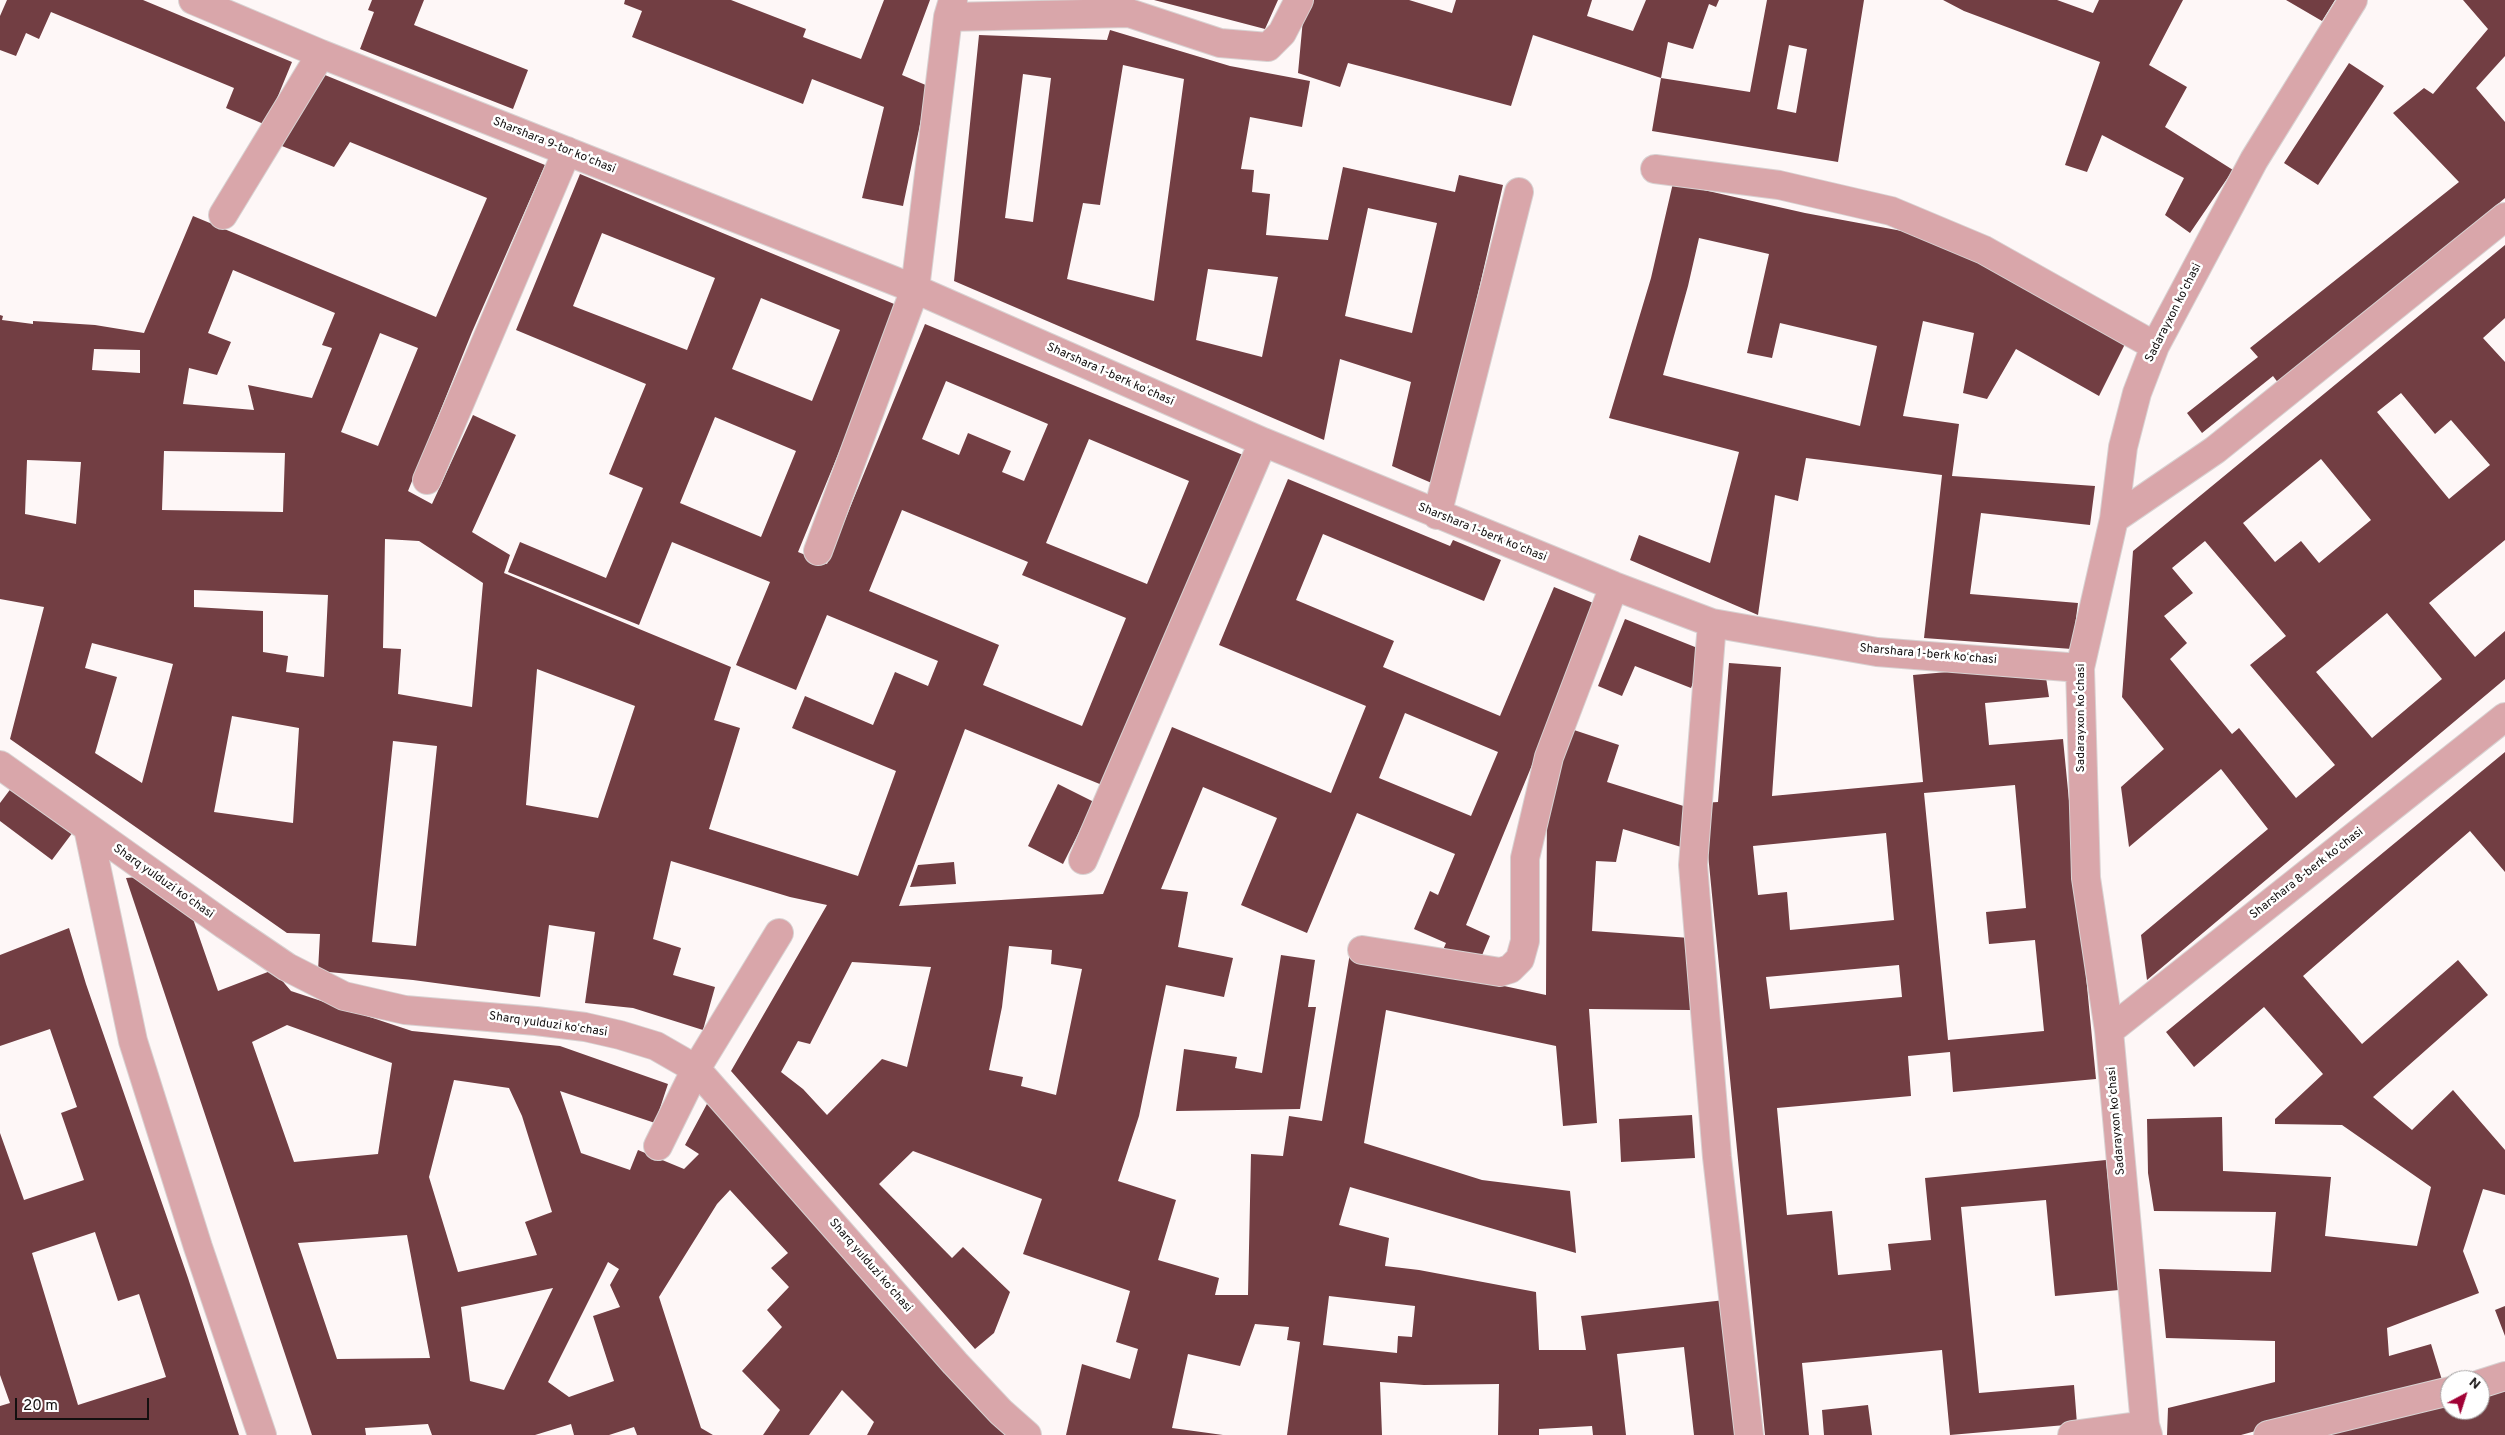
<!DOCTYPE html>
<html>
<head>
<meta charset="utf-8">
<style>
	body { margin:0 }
	#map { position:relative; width:2505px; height:1435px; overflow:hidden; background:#fef7f7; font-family:Overpass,sans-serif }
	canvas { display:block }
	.north { position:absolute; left:2440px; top:1370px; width:50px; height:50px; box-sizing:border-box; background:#fff; border:1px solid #a19f9f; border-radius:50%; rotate:40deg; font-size:14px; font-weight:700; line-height:20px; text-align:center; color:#130f0f }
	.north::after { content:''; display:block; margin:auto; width:18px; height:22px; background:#a10236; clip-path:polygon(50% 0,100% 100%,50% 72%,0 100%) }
	.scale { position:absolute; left:15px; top:1398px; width:134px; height:22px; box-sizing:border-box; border:2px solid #130f0f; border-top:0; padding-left:6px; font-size:15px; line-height:18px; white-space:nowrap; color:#130f0f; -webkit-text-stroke:4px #fff; paint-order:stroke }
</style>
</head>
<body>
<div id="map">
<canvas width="2505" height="1435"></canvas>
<div class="north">N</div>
<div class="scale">20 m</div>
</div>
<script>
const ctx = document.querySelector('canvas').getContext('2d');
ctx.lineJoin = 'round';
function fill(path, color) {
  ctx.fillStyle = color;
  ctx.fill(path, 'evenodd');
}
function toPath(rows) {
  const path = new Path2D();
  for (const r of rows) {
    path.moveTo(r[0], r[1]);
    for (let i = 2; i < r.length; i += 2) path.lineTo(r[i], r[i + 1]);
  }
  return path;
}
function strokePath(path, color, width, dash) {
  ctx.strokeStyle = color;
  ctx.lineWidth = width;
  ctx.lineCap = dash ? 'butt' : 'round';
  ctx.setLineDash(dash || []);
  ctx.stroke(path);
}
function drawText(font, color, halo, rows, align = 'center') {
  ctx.font = font + ' Overpass,sans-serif';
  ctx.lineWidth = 5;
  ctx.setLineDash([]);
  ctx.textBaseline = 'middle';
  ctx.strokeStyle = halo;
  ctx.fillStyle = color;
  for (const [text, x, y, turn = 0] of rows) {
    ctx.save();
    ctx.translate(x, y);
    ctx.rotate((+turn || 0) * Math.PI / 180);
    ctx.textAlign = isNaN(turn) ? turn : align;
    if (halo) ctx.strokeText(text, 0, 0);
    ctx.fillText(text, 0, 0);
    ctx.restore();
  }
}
fill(toPath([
	[7,0,143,0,292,62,266,125,226,108,234,88,51,12,39,39,26,33,16,56,0,50,0,16],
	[372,0,424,0,414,25,528,70,513,109,360,49,374,12,368,10],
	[625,0,731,0,806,29,803,37,861,59,884,0,930,0,902,75,928,86,903,206,862,198,884,107,812,79,803,104,632,37,642,11,624,4],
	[1154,0,1278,0,1265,29],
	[1311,0,1409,0,1452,13,1456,0,1592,0,1587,16,1633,31,1646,0,1719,0,1716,7,1709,4,1693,49,1668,42,1661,78,1533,35,1511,106,1348,63,1340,87,1298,73,1303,19],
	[1767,0,1864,0,1838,162,1652,131,1661,78,1750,92],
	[1789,45,1807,49,1796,113,1777,109],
	[1943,0,2057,0,2093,13,2099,0,2183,0,2149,65,2187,87,2165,127,2233,170,2190,233,2165,215,2184,178,2102,135,2087,172,2065,165,2100,62,1964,11],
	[2286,0,2335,0,2322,21],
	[2463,0,2505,0,2505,56,2476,88,2505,122,2505,198,2398,288,2279,384,2273,376,2202,433,2187,413,2258,357,2250,348,2459,182,2393,113,2424,88,2433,94,2488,29],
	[1110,30,1230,66,1310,81,1302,127,1250,117,1241,169,1254,170,1252,192,1270,194,1266,235,1328,240,1343,167,1455,192,1459,175,1503,185,1434,484,1392,466,1411,382,1340,359,1324,440,954,281,979,35,1107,40],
	[1123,65,1184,79,1154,301,1067,279,1083,203,1100,205],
	[1023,74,1051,78,1033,222,1005,218],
	[1368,208,1437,223,1412,333,1345,316],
	[1208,269,1278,277,1262,357,1196,340],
	[2349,63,2384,86,2318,185,2284,163],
	[320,73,545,165,472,332,408,491,432,504,473,415,516,435,472,532,510,555,504,573,731,667,714,720,740,728,709,829,858,876,896,771,792,728,805,696,873,725,895,672,928,686,938,661,827,615,796,690,736,665,770,582,672,542,639,625,508,572,520,542,606,578,643,488,609,474,646,384,516,330,580,174,899,306,798,552,818,560,827,564,925,324,1243,455,1107,787,965,729,899,906,1103,894,1172,727,1331,793,1366,706,1219,645,1288,479,1450,546,1453,540,1501,560,1484,601,1323,534,1296,600,1394,641,1383,667,1500,716,1554,587,1598,605,1466,925,1490,936,1478,965,1443,950,1446,943,1414,929,1430,891,1438,895,1455,854,1357,813,1307,933,1241,905,1277,818,1203,787,1161,889,1188,892,1178,947,1233,958,1224,997,1166,985,1139,1116,1118,1181,1176,1200,1158,1260,1219,1278,1215,1295,1248,1295,1251,1154,1283,1156,1289,1116,1322,1121,1350,953,1546,995,1547,806,1571,729,1619,745,1607,782,1693,809,1681,847,1623,829,1616,862,1596,861,1592,931,1690,938,1690,1010,1589,1009,1597,1123,1563,1126,1556,1046,1386,1010,1364,1143,1482,1180,1570,1191,1576,1253,1350,1187,1339,1225,1389,1238,1385,1266,1419,1270,1536,1292,1539,1350,1586,1350,1581,1316,1725,1300,1736,1435,1694,1435,1684,1347,1617,1354,1626,1435,1593,1435,1592,1426,1539,1429,1539,1435,1498,1435,1499,1384,1424,1385,1380,1382,1382,1435,1287,1435,1300,1342,1287,1340,1289,1327,1255,1324,1240,1366,1188,1354,1172,1428,1223,1435,1066,1435,1082,1364,1130,1379,1138,1349,1116,1342,1130,1291,1023,1254,1042,1199,913,1151,879,1184,952,1258,963,1247,1010,1292,994,1333,975,1349,731,1071,827,905,790,897,671,861,653,939,681,948,673,975,715,987,703,1030,633,1008,585,1003,595,932,549,925,540,997,413,980,318,971,320,934,287,933,10,739,44,607,0,599,0,315,3,316,2,320,33,324,33,321,95,325,144,333,193,216,436,317,487,198,350,142,334,167,277,144],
	[602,233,715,278,687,350,573,306],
	[233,270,335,313,322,345,332,348,312,398,248,385,254,410,183,404,189,368,217,375,231,342,208,333],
	[761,298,840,330,812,401,732,369],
	[380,333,418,348,378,446,341,432],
	[94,349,140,350,140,373,92,370],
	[946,381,1048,424,1024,481,1002,472,1011,451,968,433,959,455,922,439],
	[715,417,796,451,761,537,680,503],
	[1089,439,1189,481,1147,584,1046,543],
	[164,451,285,453,283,512,162,510],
	[27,460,81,462,76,524,25,514],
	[902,510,1028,562,1022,575,1126,618,1082,726,983,685,999,645,869,591],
	[385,539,419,541,483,583,472,707,398,694,401,649,383,648],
	[194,590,328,595,324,677,286,672,288,656,263,652,263,611,194,607],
	[92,643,173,664,142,783,95,753,117,677,85,668],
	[537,669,635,706,598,818,526,805],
	[1405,713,1498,752,1471,816,1379,778],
	[232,716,299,728,293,823,214,812],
	[393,741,437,746,416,946,372,942],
	[1009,946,1052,950,1051,964,1082,969,1056,1095,1021,1086,1023,1077,989,1070,1002,1007],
	[852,962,931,967,907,1067,882,1059,827,1115,803,1089,781,1072,798,1041,810,1044],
	[1329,1296,1415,1306,1412,1337,1398,1336,1397,1353,1323,1345],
	[1673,183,1805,213,1902,231,1997,270,2125,344,2099,396,2016,349,1987,399,1963,393,1974,333,1923,321,1903,416,1959,424,1952,476,2095,486,2090,525,1981,513,1970,594,2078,603,2072,649,1924,638,1942,475,1806,458,1798,501,1775,495,1758,615,1630,560,1639,535,1710,563,1739,452,1609,418,1651,278],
	[1699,238,1769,254,1747,353,1772,358,1780,323,1877,346,1860,426,1663,375,1688,286],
	[2505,245,2505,318,2483,338,2505,362,2505,540,2429,603,2475,657,2505,631,2505,679,2147,980,2141,935,2268,829,2221,769,2129,847,2121,787,2164,749,2122,697,2133,551],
	[2401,393,2435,434,2451,420,2490,465,2449,499,2377,412],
	[2321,459,2371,520,2319,563,2301,541,2275,562,2243,523],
	[2205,541,2286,636,2250,665,2335,765,2296,798,2239,728,2232,734,2170,659,2187,643,2164,616,2193,593,2172,568],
	[2387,613,2442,679,2372,738,2316,672],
	[1625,619,1705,651,1691,688,1635,666,1622,696,1598,686],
	[1729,663,1781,667,1772,796,1923,782,1913,675,1982,669,2045,671,2049,697,1985,703,1989,745,2063,739,2096,1079,1953,1092,1950,1052,1908,1056,1911,1096,1777,1108,1787,1215,1832,1211,1838,1275,1891,1270,1888,1244,1931,1240,1925,1178,2106,1160,2119,1290,2055,1296,2046,1200,1961,1207,1979,1393,2074,1385,2077,1424,1950,1435,1942,1350,1802,1363,1809,1435,1765,1435,1703,803,1718,802],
	[2015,785,2026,908,1986,912,1989,944,2035,940,2044,1031,1948,1040,1924,793],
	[1886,833,1894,920,1790,930,1787,892,1758,895,1753,846],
	[1899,965,1902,997,1770,1009,1766,977],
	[2505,752,2505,872,2470,831,2303,976,2362,1044,2458,960,2488,995,2373,1097,2412,1130,2453,1090,2505,1150,2505,1195,2483,1189,2463,1251,2479,1293,2387,1328,2389,1356,2431,1344,2442,1380,2241,1435,2167,1435,2168,1408,2275,1382,2275,1341,2166,1338,2159,1269,2271,1272,2276,1212,2154,1211,2148,1173,2147,1119,2222,1117,2223,1171,2331,1177,2325,1236,2417,1246,2431,1187,2342,1125,2275,1124,2275,1119,2323,1074,2264,1007,2194,1067,2166,1032],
	[15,783,76,828,52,860,0,821,0,803],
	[1058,784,1094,802,1063,864,1028,846],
	[954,862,956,884,910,887,918,865],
	[138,877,193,919,218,991,273,970,291,991,412,1031,560,1046,668,1084,655,1123,560,1091,581,1153,630,1170,638,1150,684,1169,699,1154,685,1145,708,1102,1005,1435,867,1435,874,1422,842,1390,809,1435,763,1435,780,1410,742,1371,782,1327,767,1310,789,1287,771,1268,788,1253,730,1190,717,1204,659,1297,701,1428,713,1435,637,1435,634,1427,609,1435,574,1435,571,1424,535,1435,432,1435,428,1424,365,1428,366,1435,312,1435,126,878],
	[287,1025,392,1063,378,1154,294,1162,252,1042],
	[454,1080,509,1088,522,1116,552,1212,525,1222,537,1255,458,1272,429,1177],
	[407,1235,430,1358,337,1359,298,1243],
	[608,1262,619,1269,610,1285,620,1307,593,1316,614,1381,569,1397,548,1382],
	[553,1288,504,1390,470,1381,461,1307],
	[69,928,86,984,188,1278,239,1435,0,1435,0,1406,10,1403,0,1375,0,1133,24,1200,84,1180,61,1113,77,1107,50,1029,0,1046,0,955],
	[95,1232,118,1301,139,1294,166,1377,78,1405,32,1253],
	[1281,955,1315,960,1308,1007,1316,1007,1300,1109,1176,1111,1184,1049,1237,1057,1235,1068,1262,1073],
	[1692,1115,1695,1158,1621,1162,1619,1119],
	[2505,1306,2505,1336,2495,1310],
	[2505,1387,2505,1435,2295,1435,2450,1399,2450,1410,2480,1410,2480,1392],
	[1868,1405,1872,1435,1824,1435,1822,1410]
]), '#723e43');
const minor = toPath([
	[193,0,321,54,915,289,1263,442,1614,586,1712,623,1877,652,2080,668],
	[948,17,1129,13,1220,43,1268,47,1282,33,1299,0],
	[1655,169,1779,185,1891,211,1984,250,2155,346],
	[223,215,321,54],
	[427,480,567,151],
	[1437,515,1519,192],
	[2114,519,2215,450,2505,217],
	[818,551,915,289,948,17,953,0],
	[1712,623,1693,865,1717,1157,1749,1435],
	[0,765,225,925,287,967,344,996,405,1010,536,1021,585,1027,620,1035,656,1046,696,1069,955,1363,1001,1412,1027,1435],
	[88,828,133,1041,198,1247,262,1435],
	[1083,860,1263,442],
	[1362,950,1500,972,1510,969,1520,959,1525,941,1525,858,1549,757,1614,586],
	[2109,1031,2505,717],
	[658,1146,696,1069,779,933],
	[2480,1384,2505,1376],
	[2072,1435,2145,1425],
	[2148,1435,2145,1425,2109,1031,2086,878,2080,668,2114,519,2123,447,2137,393,2155,346,2254,160,2353,0],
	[2268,1435,2450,1391]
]);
strokePath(minor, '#d8d2d2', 30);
strokePath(minor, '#d9a6aa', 28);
drawText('12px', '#130f0f', '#fff', [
	["Sharshara 9-tor koʻchasi",554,146,22],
	["Sadarayxon koʻchasi",2174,313,-63],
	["Sharshara 1-berk koʻchasi",1110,375,24],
	["Sharshara 1-berk koʻchasi",1482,533,22],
	["Sharshara 1-berk koʻchasi",1928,655,5],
	["Sadarayxon koʻchasi",2082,718,-90],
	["Sharshara 8-berk koʻchasi",2307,874,-38],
	["Sharq yulduzi koʻchasi",163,882,35],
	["Sharq yulduzi koʻchasi",548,1025,8],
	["Sadarayxon koʻchasi",2117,1121,-95],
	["Sharq yulduzi koʻchasi",870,1266,49]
]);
</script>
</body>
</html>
